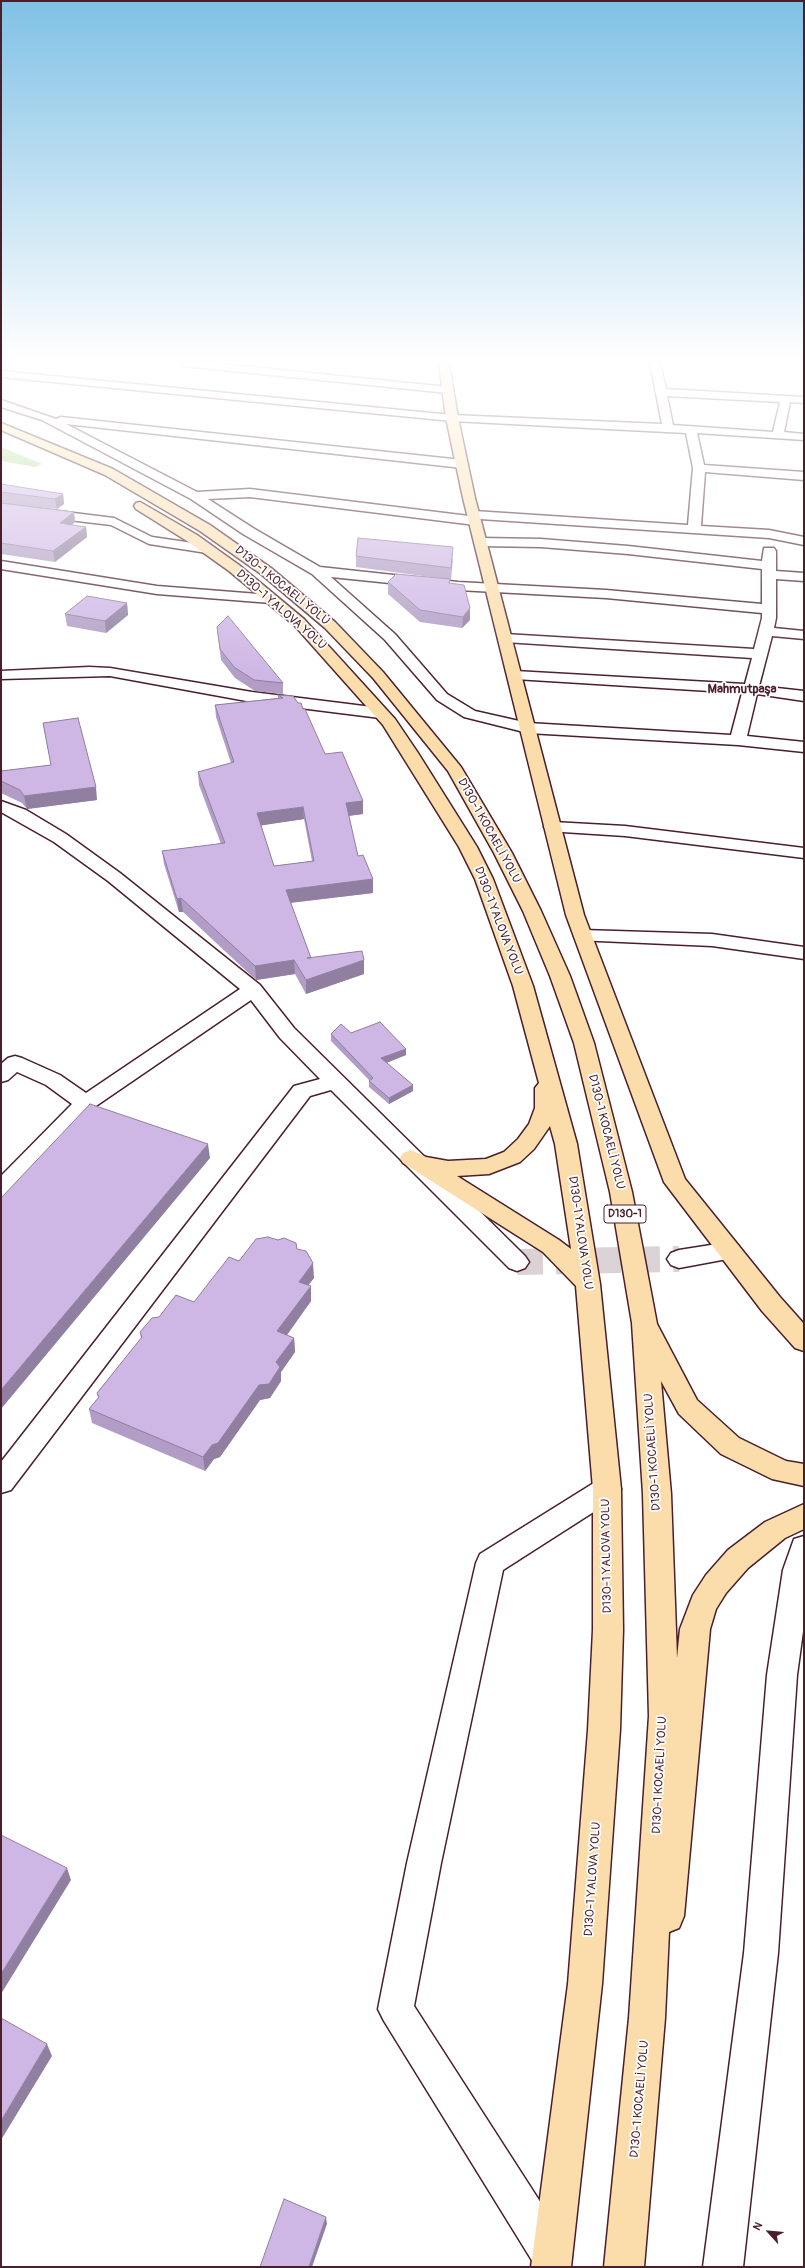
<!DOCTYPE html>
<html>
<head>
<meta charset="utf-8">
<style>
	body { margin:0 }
	#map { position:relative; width:805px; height:2268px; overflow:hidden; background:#fff; font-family:Pangolin,sans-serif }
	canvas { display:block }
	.frame { position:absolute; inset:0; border:2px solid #4a1f2b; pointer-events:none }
	.north { position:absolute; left:749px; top:2212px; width:40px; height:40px; -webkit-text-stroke:3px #fff; paint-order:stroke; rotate:297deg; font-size:11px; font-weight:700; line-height:16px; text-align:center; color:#4a1f2b }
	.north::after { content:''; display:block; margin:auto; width:14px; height:18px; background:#4a1f2b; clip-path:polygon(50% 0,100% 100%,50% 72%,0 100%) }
</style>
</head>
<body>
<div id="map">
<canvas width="805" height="2268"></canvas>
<div class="frame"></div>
<div class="north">N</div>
</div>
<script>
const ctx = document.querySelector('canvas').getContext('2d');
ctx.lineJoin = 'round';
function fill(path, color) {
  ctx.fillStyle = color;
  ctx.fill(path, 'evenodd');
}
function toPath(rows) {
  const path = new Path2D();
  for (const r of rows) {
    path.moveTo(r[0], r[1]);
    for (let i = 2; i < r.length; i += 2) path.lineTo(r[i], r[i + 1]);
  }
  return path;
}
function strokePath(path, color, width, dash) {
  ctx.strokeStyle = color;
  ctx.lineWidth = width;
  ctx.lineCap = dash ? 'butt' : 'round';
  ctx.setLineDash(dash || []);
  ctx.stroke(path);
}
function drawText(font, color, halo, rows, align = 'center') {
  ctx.font = font + ' Pangolin,sans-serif';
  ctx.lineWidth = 3.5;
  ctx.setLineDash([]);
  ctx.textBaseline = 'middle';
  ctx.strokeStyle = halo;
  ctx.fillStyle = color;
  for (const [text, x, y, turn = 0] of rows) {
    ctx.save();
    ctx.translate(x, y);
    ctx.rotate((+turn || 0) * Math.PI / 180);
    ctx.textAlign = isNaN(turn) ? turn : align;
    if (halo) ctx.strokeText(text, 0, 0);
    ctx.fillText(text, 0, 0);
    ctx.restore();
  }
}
fill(toPath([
	[1,447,42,464,35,467,1,461]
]), '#b1dc99');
strokePath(toPath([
	[517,1262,679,1259]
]), '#dbd2d5', 26, [26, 13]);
const minor = toPath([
	[178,363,212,363,448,387,453,390,448,393,183,366,178,363],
	[650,363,660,363,666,389,804,397,804,403,790,402,784,432,804,434,804,440,697,433,704,465,804,472,804,480,705,472,701,526,769,530,804,537,804,545,769,538,480,519,479,524,475,525,250,497,208,499,253,528,320,567,458,582,606,590,762,604,762,569,628,554,541,547,481,546,475,542,481,538,541,539,628,546,762,561,764,548,774,548,776,551,776,571,804,573,804,581,776,579,776,618,774,628,804,631,804,639,772,636,759,686,804,691,804,701,757,694,747,736,804,742,804,752,738,745,528,733,464,717,437,700,385,640,312,574,243,534,191,499,42,420,1,407,1,400,56,419,61,417,462,460,468,464,462,468,66,424,197,492,250,489,469,516,470,512,474,511,688,525,693,468,686,433,452,421,1,377,1,371,452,415,662,424,650,363],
	[667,396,780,402,773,432,673,425,667,396],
	[331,577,458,590,606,598,762,613,762,618,754,649,505,634,498,638,505,642,752,658,745,684,515,671,510,672,508,675,510,678,515,679,742,693,731,735,528,723,475,711,447,694,395,634,331,577],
	[1,504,114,518,152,537,207,545,214,549,207,553,149,544,111,525,1,512,1,504],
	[1,561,157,586,271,595,278,599,271,603,157,594,1,569,1,561],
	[89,667,110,668,252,692,380,708,386,710,388,713,386,716,380,718,252,702,110,676,1,679,1,671,89,667],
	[1,801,26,810,66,834,120,873,260,985,294,1028,525,1256,529,1262,525,1268,517,1271,509,1268,331,1090,310,1096,11,1490,1,1493,1,1462,294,1086,320,1079,280,1038,251,1000,93,1108,9,1196,1,1198,1,1176,72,1104,46,1085,17,1072,8,1080,1,1082,1,1064,8,1058,15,1056,22,1058,60,1075,86,1093,240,989,108,881,54,842,1,812,1,801],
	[553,822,625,826,804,848,804,858,625,836,547,831,544,827,547,823,553,822],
	[583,930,712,934,804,947,804,959,712,946,576,940,574,936,576,932,583,930],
	[730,1242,738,1245,742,1251,738,1257,679,1268,671,1265,667,1259,671,1253,679,1250,730,1242],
	[607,1478,617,1481,621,1489,617,1497,503,1570,441,1863,414,2006,566,2242,572,2256,567,2267,536,2267,384,2021,378,2009,407,1863,476,1563,480,1554,597,1481,607,1478],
	[804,1536,804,1624,797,1675,778,1953,743,2267,703,2267,744,1953,767,1675,783,1570,794,1539,804,1536]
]);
const major = toPath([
	[439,363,449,363,458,418,475,498,584,915,685,1179,780,1297,804,1324,804,1351,795,1348,762,1311,664,1182,566,915,463,498,446,418,439,363]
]);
const highway = toPath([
	[1,423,113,469,210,525,271,568,335,622,383,672,461,767,512,853,541,911,570,976,594,1043,632,1192,657,1324,697,1400,739,1438,786,1461,804,1464,804,1486,772,1479,721,1454,679,1414,661,1381,671,1494,677,1658,680,1629,693,1595,706,1575,728,1550,765,1522,804,1504,804,1529,785,1538,748,1568,726,1593,716,1609,710,1629,684,1916,679,1928,669,1932,665,2018,644,2267,604,2267,629,2018,649,1716,643,1494,632,1323,610,1192,574,1043,550,976,523,911,494,853,448,771,373,678,325,628,261,574,200,531,105,475,1,430,1,423],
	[140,502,197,535,239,565,304,619,395,719,418,753,477,847,493,879,533,986,577,1144,600,1284,621,1489,623,1630,620,1730,602,1984,571,2267,531,2267,568,1984,588,1730,593,1630,593,1489,576,1286,543,1252,403,1163,400,1158,403,1153,411,1150,426,1157,448,1161,486,1159,504,1152,518,1139,529,1124,535,1108,535,1088,539,1083,513,986,475,879,459,847,383,725,294,625,229,571,187,541,136,509,134,506,136,503,140,502],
	[550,1126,555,1144,571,1249,559,1240,457,1176,489,1174,520,1162,534,1149,550,1126]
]);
strokePath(minor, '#4a1f2b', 3);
strokePath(major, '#4a1f2b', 3);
strokePath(highway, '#4a1f2b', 3);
fill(minor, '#fff');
fill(major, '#faddab');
fill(highway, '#faddab');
fill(toPath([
	[1,484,63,494,64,504,57,509,1,503],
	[1,503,74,512,75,522,72,525,86,527,87,537,55,562,1,554],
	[356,556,453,559,451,580,450,580,450,583,470,620,462,628,420,622,388,594,388,582,438,578,356,567],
	[127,603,128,615,106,633,67,626,65,614],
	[217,627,283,683,283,694,255,691,235,678,221,660,218,637],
	[278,695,303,709,325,754,363,801,363,814,349,816,358,856,373,879,373,893,291,903,311,958,364,974,306,994,295,974,256,980,183,912,179,912,164,864,162,851,221,844,199,785,198,772,231,763,216,717,215,705,278,698],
	[304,819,312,861,274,866,261,825],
	[43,723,97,800,27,809,22,803,1,793,1,771,51,765],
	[351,1033,406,1049,406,1055,386,1063,413,1085,413,1091,389,1104,369,1087,369,1080,331,1041,331,1034],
	[297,1249,314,1278,308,1285,311,1301,287,1335,294,1338,295,1352,281,1372,281,1381,270,1398,260,1400,220,1457,214,1459,205,1471,92,1423,89,1409,98,1398,97,1393,141,1339,140,1332,159,1317,194,1302,239,1261]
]), '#b19dc5');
fill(toPath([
	[63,494,64,504,57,509,55,499],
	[74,512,75,522,62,533,60,523],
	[86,527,87,537,55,562,53,551],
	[127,603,128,615,106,633,105,621],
	[470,608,470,620,462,628,463,617],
	[96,787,97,800,27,809,24,796],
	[363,801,363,814,346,816,346,803],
	[303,807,304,819,258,826,257,813],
	[373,879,373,893,287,903,286,890],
	[181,898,183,912,179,912,177,899],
	[294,960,295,974,256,980,255,966],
	[364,960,364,974,306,994,306,980],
	[406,1049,406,1055,381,1065,381,1058],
	[413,1085,413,1091,389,1104,389,1098],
	[208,1144,210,1158,1,1409,1,1390],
	[313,1263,314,1278,300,1296,299,1282],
	[311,1286,311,1301,279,1346,277,1331],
	[294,1338,295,1352,281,1372,281,1381,270,1398,260,1400,220,1457,214,1459,205,1471,203,1457,259,1385],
	[67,1868,71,1880,1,1994,1,1974],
	[47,2044,52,2056,1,2140,1,2121],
	[326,2217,327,2224,312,2267,309,2267]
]), '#907fa0');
const building = toPath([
	[1,484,63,494,55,499,1,492,1,484],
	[1,503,74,512,60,523,86,527,53,551,1,543,1,503],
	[358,538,453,547,451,568,356,556,358,538],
	[396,574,450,579,449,583,464,585,470,608,463,617,420,610,388,582,396,574],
	[87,596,127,603,105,621,65,614,87,596],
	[228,616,283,683,254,680,234,667,220,649,217,627,228,616],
	[278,695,293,696,298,703,301,703,303,709,305,709,325,754,342,752,363,801,346,803,358,856,363,855,373,879,286,890,311,958,307,958,362,951,364,960,306,980,294,960,255,966,181,898,177,899,162,851,225,843,198,772,234,762,215,705,283,698,278,695],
	[303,807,314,861,274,866,257,813,303,807],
	[78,718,96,787,24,796,20,790,1,781,1,771,51,765,43,723,78,718],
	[380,1022,406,1049,381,1058,413,1085,389,1098,369,1081,373,1078,331,1034,341,1024,351,1033,380,1022],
	[90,1104,208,1144,1,1390,1,1198,90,1104],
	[268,1237,278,1240,284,1238,296,1243,297,1249,306,1251,313,1263,299,1282,311,1286,277,1331,294,1338,276,1362,280,1367,269,1384,259,1385,218,1443,212,1445,203,1457,89,1409,99,1397,97,1393,142,1337,140,1332,152,1318,159,1317,176,1295,194,1302,229,1257,239,1261,256,1239,268,1237],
	[1,1835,67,1868,1,1974,1,1835],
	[1,2018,47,2044,1,2121,1,2018],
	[284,2199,326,2217,309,2267,260,2267,284,2199]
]);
fill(building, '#ceb6e5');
strokePath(building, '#907fa0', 1);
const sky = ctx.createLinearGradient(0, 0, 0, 680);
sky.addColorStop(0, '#80c1e5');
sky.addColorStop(0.53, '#fff');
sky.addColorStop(1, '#ffffff00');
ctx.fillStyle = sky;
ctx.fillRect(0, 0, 805, 680);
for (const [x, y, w] of [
	[625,1214,42]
]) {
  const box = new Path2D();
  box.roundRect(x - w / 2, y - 9, w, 18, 3);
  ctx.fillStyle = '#fff';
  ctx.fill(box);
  strokePath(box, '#4a1f2b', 1);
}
drawText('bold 11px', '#4a1f2b', null, [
	["D130-1",625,1214]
]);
drawText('12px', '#4a1f2b', '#fff', [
	["D130-1 KOCAELİ YOLU",282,586,39],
	["D130-1 YALOVA YOLU",281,610,41],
	["D130-1 KOCAELİ YOLU",489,831,61],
	["D130-1 YALOVA YOLU",498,921,69],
	["D130-1 KOCAELİ YOLU",606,1132,76],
	["D130-1 YALOVA YOLU",580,1233,82],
	["D130-1 KOCAELİ YOLU",653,1452,-94],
	["D130-1 YALOVA YOLU",607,1556,-91],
	["D130-1 KOCAELİ YOLU",660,1775,-87],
	["D130-1 YALOVA YOLU",593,1879,-86],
	["D130-1 KOCAELİ YOLU",640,2099,-85]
]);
drawText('bold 13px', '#4a1f2b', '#fff', [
	["Mahmutpaşa",742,690]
]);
</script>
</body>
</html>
